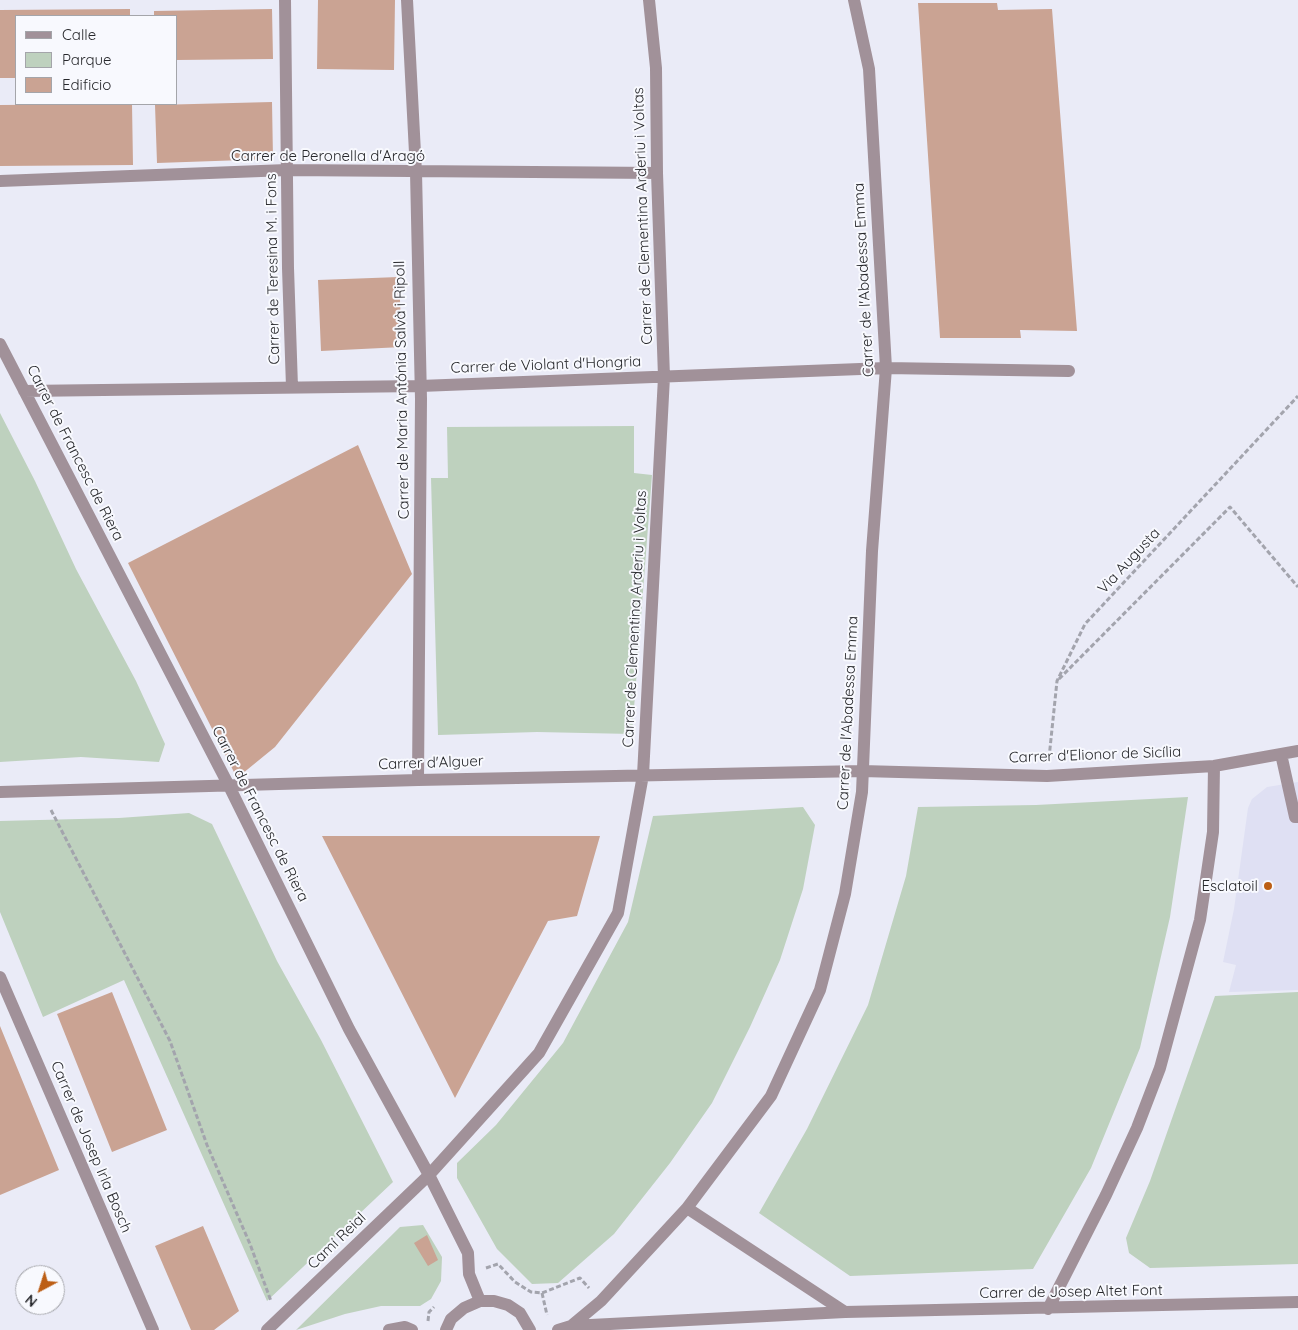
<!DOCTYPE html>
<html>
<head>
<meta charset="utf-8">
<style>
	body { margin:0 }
	#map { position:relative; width:1298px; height:1330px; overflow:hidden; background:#eaebf7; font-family:Quicksand,sans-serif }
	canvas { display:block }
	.legend { position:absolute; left:15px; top:15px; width:162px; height:90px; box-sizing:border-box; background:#f8f9fe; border:1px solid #a4a5aa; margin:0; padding:6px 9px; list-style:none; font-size:15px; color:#27282c }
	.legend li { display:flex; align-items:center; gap:10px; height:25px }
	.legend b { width:25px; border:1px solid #a4a5aa }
	.north { position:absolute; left:15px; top:1265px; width:50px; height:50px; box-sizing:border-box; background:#f8f9fe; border:1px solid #a4a5aa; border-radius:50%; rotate:220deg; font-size:14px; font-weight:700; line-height:20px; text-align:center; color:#27282c }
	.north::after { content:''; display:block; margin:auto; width:18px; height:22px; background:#bc5e15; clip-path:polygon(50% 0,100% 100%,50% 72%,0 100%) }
</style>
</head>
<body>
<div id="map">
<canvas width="1298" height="1330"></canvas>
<ul class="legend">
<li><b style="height:6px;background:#a19199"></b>Calle</li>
<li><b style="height:14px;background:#bed1be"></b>Parque</li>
<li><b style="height:14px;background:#caa393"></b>Edificio</li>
</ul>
<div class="north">N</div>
</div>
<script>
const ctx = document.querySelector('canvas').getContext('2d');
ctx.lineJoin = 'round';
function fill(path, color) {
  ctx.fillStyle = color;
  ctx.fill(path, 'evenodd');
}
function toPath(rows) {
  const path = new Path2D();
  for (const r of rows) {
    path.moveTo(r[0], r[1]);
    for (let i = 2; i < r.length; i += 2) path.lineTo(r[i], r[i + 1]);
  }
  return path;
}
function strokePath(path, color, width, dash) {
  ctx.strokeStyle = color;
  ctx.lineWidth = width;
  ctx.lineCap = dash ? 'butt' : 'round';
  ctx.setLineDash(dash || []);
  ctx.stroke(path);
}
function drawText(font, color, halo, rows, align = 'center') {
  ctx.font = font + ' Quicksand,sans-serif';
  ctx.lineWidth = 4;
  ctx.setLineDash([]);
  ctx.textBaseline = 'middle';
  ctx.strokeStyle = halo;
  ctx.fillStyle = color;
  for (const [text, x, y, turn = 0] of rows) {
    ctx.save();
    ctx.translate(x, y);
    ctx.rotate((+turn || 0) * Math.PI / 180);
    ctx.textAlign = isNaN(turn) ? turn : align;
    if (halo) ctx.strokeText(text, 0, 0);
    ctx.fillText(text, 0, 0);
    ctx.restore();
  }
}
fill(toPath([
	[1298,782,1298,990,1229,992,1236,965,1223,962,1234,909,1248,808,1252,799,1267,787]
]), '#dfe0f3');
fill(toPath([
	[0,413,35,481,76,569,136,681,165,744,159,762,81,757,0,762],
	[634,426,634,473,652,475,632,734,537,732,438,735,431,478,448,478,447,427],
	[1188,797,1170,917,1140,1048,1091,1168,1033,1269,850,1276,759,1213,807,1129,868,1005,906,876,918,807,1036,805],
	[803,807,815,825,803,889,780,960,750,1027,712,1103,670,1163,614,1234,558,1283,532,1284,497,1249,457,1178,457,1163,496,1125,563,1043,628,922,653,816],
	[189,813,212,824,277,961,321,1040,393,1182,267,1301,124,980,43,1017,0,912,0,821,119,818],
	[1298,992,1298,1264,1150,1268,1129,1253,1126,1238,1150,1181,1215,996],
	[423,1225,442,1257,441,1281,431,1299,420,1306,381,1306,345,1314,296,1330,400,1227]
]), '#bed1be');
fill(toPath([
	[318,0,395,0,394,70,317,69],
	[918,3,997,3,998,10,1052,9,1077,331,1020,330,1021,338,940,338],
	[130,9,130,16,16,16,16,78,0,78,0,10],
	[272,9,273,59,176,60,176,16,154,16,154,11],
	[272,102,273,159,157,163,155,105],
	[132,104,133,165,0,166,0,105],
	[399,277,402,347,321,351,318,280],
	[358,445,412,574,275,747,237,778,128,563],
	[322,836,600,836,577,916,548,921,455,1098],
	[112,992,167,1130,112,1152,57,1014],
	[0,1026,59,1170,0,1195],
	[203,1226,239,1311,214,1330,191,1330,155,1246],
	[427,1235,438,1260,428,1266,414,1243]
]), '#caa393');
strokePath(toPath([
	[1059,679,1230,507,1298,587],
	[1049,758,1057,681,1085,624,1298,396],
	[51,810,170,1041,207,1145,250,1244,271,1301],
	[486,1268,498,1264,515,1282,531,1292,542,1293,580,1278,589,1288],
	[542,1293,547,1315],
	[428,1321,429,1312,434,1307]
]), '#a3a4ad', 3, [5, 2.5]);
strokePath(toPath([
	[285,0,288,268,292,387],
	[407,0,416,172,421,399,418,780],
	[0,181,287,170,657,173],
	[0,344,229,786,349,1029,429,1175,468,1253,469,1274,480,1301],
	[24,391,420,386,886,368,1069,371],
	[1281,754,1295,817,1298,817],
	[0,792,418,780,862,771,1047,776,1214,766,1298,751],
	[0,977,153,1330],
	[1048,1309,1106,1195,1137,1128,1160,1068,1200,920,1213,832,1214,766],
	[845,1312,1298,1302],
	[571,1326,845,1312,687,1208],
	[267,1330,429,1175,539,1053,618,913,643,775,664,377,657,173,656,68,649,0],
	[389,1330,405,1327,412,1330],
	[446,1330,451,1319,464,1308,480,1301,494,1301,508,1305,520,1313,530,1330],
	[558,1330,571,1326,601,1301,687,1208,771,1096,820,990,845,894,862,792,872,551,886,368,869,69,854,0]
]), '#a19199', 12);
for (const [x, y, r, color] of [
	[1268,886,5,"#bc5e15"]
]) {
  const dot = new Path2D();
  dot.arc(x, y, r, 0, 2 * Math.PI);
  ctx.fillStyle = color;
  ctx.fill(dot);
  strokePath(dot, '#f8f9fe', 2);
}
drawText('15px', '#27282c', '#f8f9fe', [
	["Carrer de Peronella d'Aragó",328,156],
	["Carrer de Clementina Arderiu i Voltas",643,216,-92],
	["Carrer de Teresina M. i Fons",273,269,-91],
	["Carrer de l'Abadessa Emma",864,280,-93],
	["Carrer de Violant d'Hongria",546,365,-2],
	["Carrer de Maria Antónia Salvà i Ripoll",402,390,-91],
	["Carrer de Francesc de Riera",75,453,63],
	["Via Augusta",1129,561,-47],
	["Carrer de Clementina Arderiu i Voltas",635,619,-87],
	["Carrer de l'Abadessa Emma",848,713,-87],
	["Carrer d'Elionor de Sicília",1095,755,-2],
	["Carrer d'Alguer",431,763,-2],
	["Carrer de Francesc de Riera",260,814,63],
	["Carrer de Josep Irla Bosch",91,1147,67],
	["Camí Reial",337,1241,-44],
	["Carrer de Josep Altet Font",1071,1292,-1]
]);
drawText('15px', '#27282c', '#f8f9fe', [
	["Esclatoil",1258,886]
], 'right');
</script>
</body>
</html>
